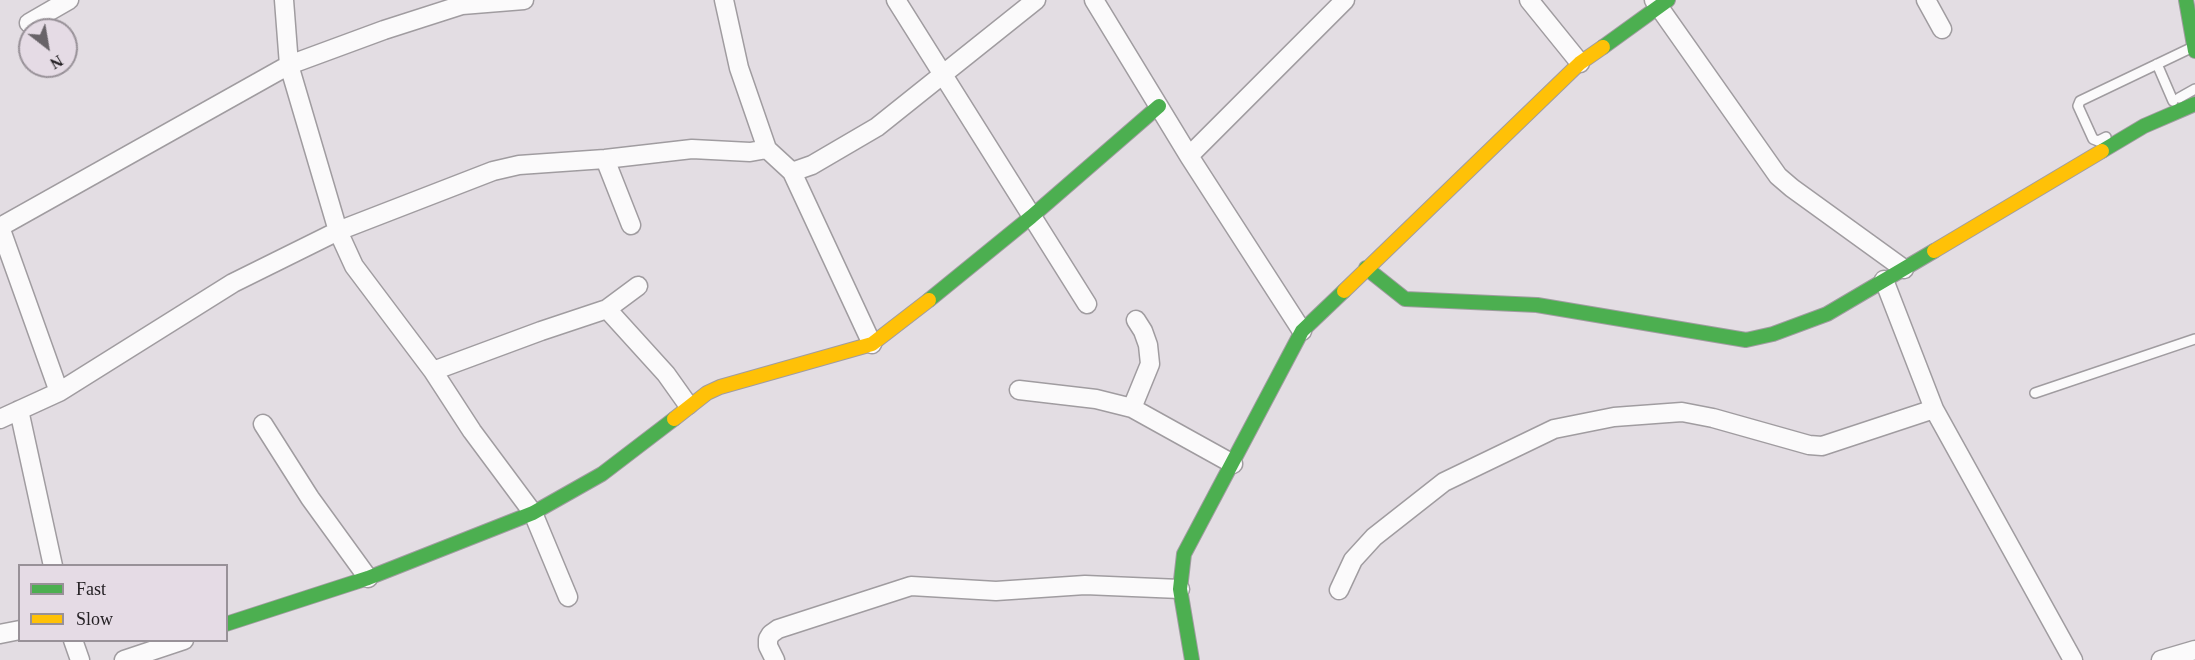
<!DOCTYPE html>
<html>
<head>
<meta charset="utf-8">
<style>
	body { margin:0 }
	#map { position:relative; width:2195px; height:660px; overflow:hidden; background:#e3dde3; font-family:"Times New Roman",serif }
	canvas { display:block }
	.legend { position:absolute; left:18px; top:564px; width:210px; height:78px; box-sizing:border-box; background:#e5dbe5; border:2px solid #989198; margin:0; padding:8px 10px; list-style:none; font-size:18px; color:#252125 }
	.legend li { display:flex; align-items:center; gap:12px; height:30px }
	.legend b { width:30px; border:2px solid #989198 }
	.north { position:absolute; left:18px; top:18px; width:60px; height:60px; box-sizing:border-box; background:#e5dbe5; border:2px solid #989198; border-radius:50%; rotate:149deg; font-size:16px; font-weight:700; line-height:24px; text-align:center; color:#252125 }
	.north::after { content:''; display:block; margin:auto; width:21px; height:27px; background:#686368; clip-path:polygon(50% 0,100% 100%,50% 72%,0 100%) }
</style>
</head>
<body>
<div id="map">
<canvas width="2195" height="660"></canvas>
<ul class="legend">
<li><b style="height:8px;background:#4caf50"></b>Fast</li>
<li><b style="height:8px;background:#ffc107"></b>Slow</li>
</ul>
<div class="north">N</div>
</div>
<script>
const ctx = document.querySelector('canvas').getContext('2d');
ctx.lineJoin = 'round';
function toPath(rows) {
  const path = new Path2D();
  for (const r of rows) {
    path.moveTo(r[0], r[1]);
    for (let i = 2; i < r.length; i += 2) path.lineTo(r[i], r[i + 1]);
  }
  return path;
}
function strokePath(path, color, width, dash) {
  ctx.strokeStyle = color;
  ctx.lineWidth = width;
  ctx.lineCap = dash ? 'butt' : 'round';
  ctx.setLineDash(dash || []);
  ctx.stroke(path);
}
const lane = toPath([
	[2157,64,2173,101],
	[2179,98,2195,89],
	[2106,137,2098,141,2093,139,2078,106,2080,101,2193,47],
	[2035,393,2195,339]
]);
const street = toPath([
	[284,0,289,65,338,231,354,266,433,371,472,431,533,513,568,597],
	[724,0,739,68,767,149,792,172,872,344],
	[896,0,1087,304],
	[1094,0,1189,156,1302,331],
	[1529,0,1580,63],
	[1654,0,1778,176,1792,188,1904,269],
	[1926,0,1942,29],
	[29,23,69,0],
	[1189,156,1345,0],
	[605,159,631,225],
	[792,172,812,165,877,127,1036,0],
	[0,227,289,65,384,30,462,5,524,0],
	[0,227,59,392],
	[1884,280,1934,409,2073,660],
	[607,309,666,374,688,405],
	[433,371,541,331,607,309,638,286],
	[1019,390,1096,399,1132,408,1233,464],
	[1132,408,1150,364,1148,345,1143,331,1136,320],
	[19,410,53,566],
	[0,419,59,392,233,283,338,231,493,171,519,165,605,159,692,149,750,152,767,149],
	[263,424,310,498,368,578],
	[1339,590,1353,560,1374,537,1444,482,1554,429,1614,417,1682,412,1713,418,1809,445,1822,446,1934,409],
	[0,634,20,630],
	[73,640,80,660],
	[124,660,184,640],
	[775,660,768,646,768,639,771,634,778,629,911,586,996,591,1085,585,1180,589],
	[2161,660,2195,650]
]);
const fast = toPath([
	[2186,0,2195,51],
	[1603,47,1668,0],
	[2102,151,2144,126,2195,104],
	[1366,268,1405,299,1537,305,1746,340,1773,334,1827,314,1934,251],
	[929,300,1031,217,1159,106],
	[226,624,368,578,533,513,602,474,674,419],
	[1192,660,1180,589,1184,554,1302,331,1344,291]
]);
const slow = toPath([
	[1934,251,2102,151],
	[1344,291,1580,63,1603,47],
	[674,419,707,393,720,387,872,344,929,300]
]);
strokePath(lane, '#a09ca0', 12);
strokePath(street, '#a09ca0', 21);
strokePath(fast, '#a09ca0', 16);
strokePath(slow, '#a09ca0', 16);
strokePath(lane, '#fbfafb', 9);
strokePath(street, '#fbfafb', 18);
strokePath(fast, '#4caf50', 14);
strokePath(slow, '#ffc107', 14);
</script>
</body>
</html>
